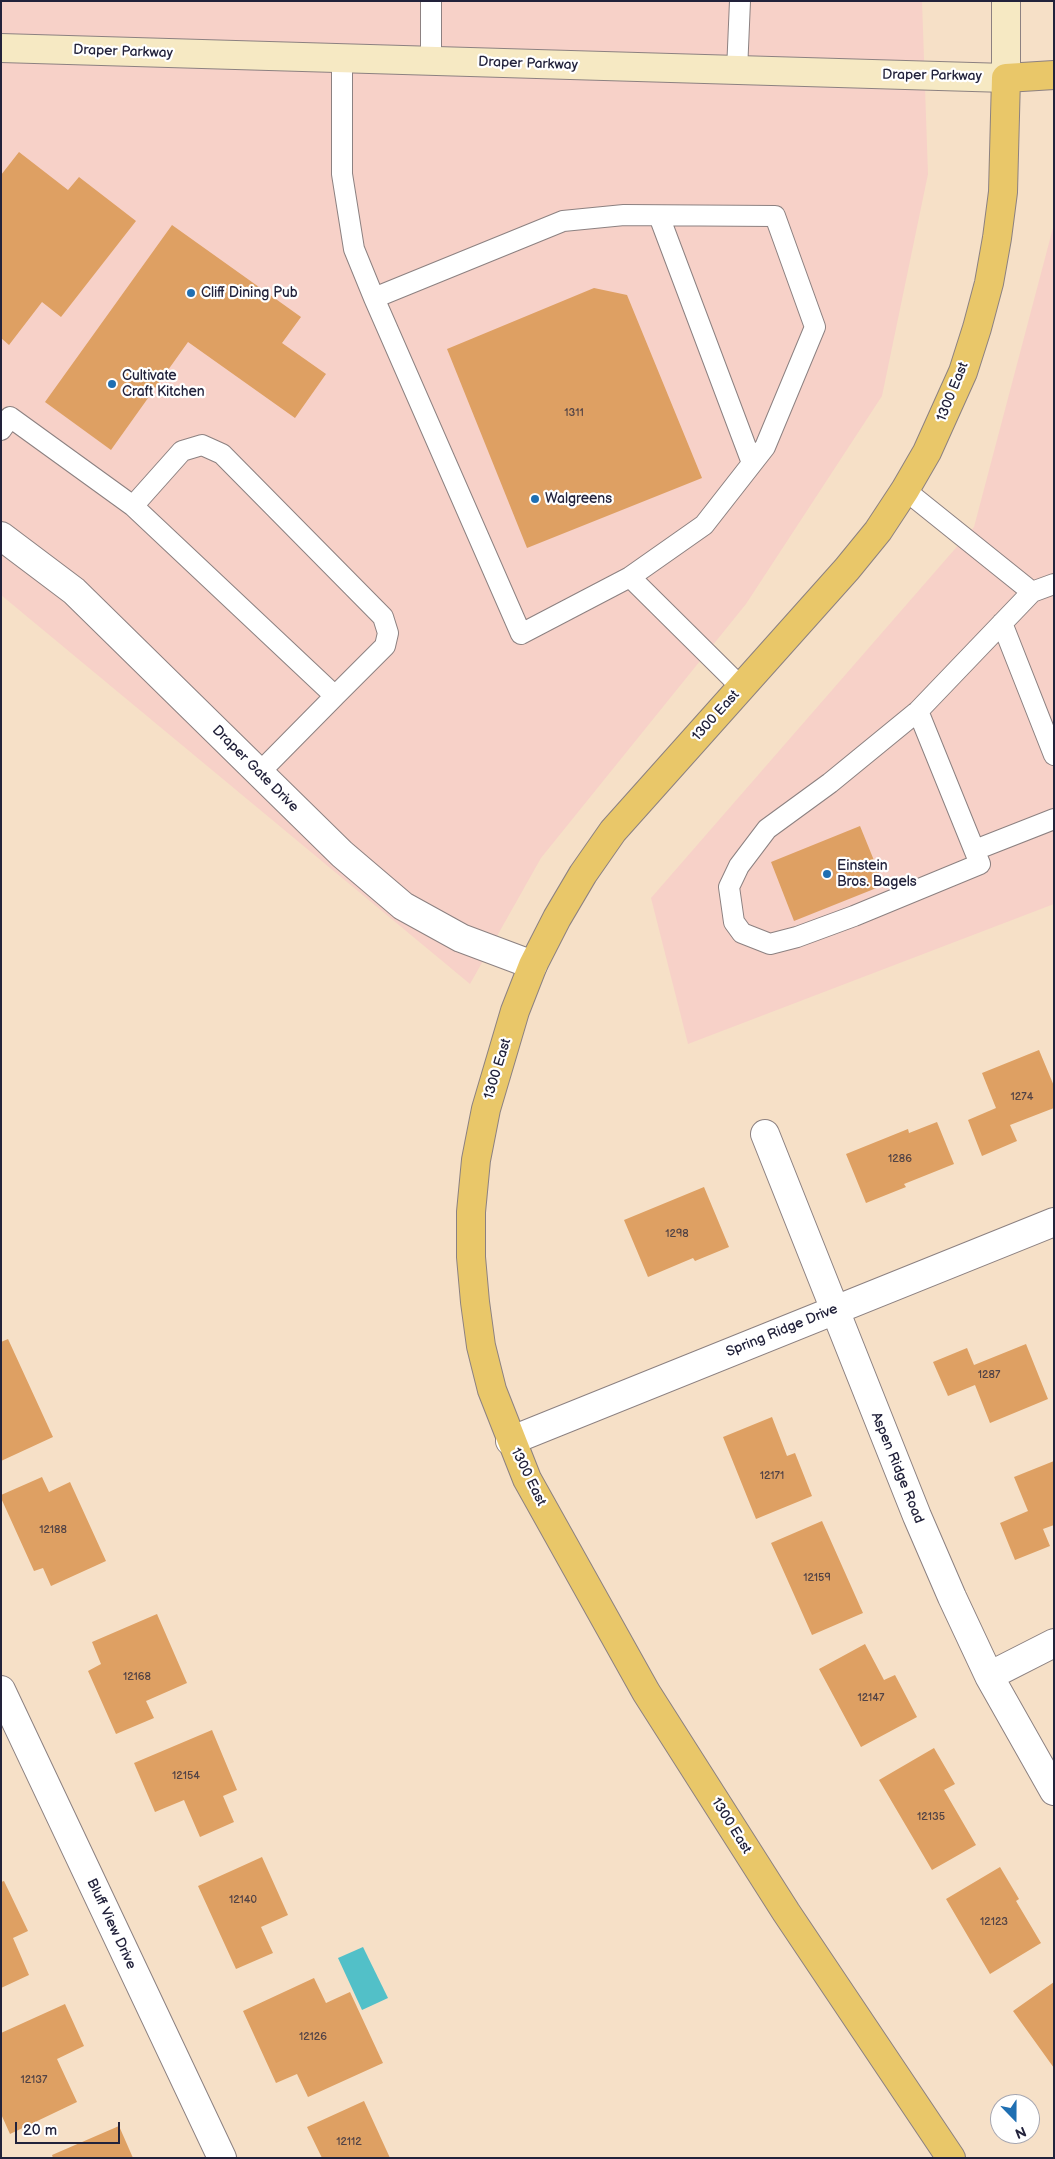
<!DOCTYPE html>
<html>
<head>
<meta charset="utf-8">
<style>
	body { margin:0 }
	#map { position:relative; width:1055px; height:2159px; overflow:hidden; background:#f6e0c7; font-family:"Balsamiq Sans",sans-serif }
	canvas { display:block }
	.frame { position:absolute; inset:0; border:2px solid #22223b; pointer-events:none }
	.north { position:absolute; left:990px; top:2094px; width:50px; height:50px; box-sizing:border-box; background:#fff; border:1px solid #a7a7b1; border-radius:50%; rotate:158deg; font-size:14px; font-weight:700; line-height:20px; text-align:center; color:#22223b }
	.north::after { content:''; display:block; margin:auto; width:18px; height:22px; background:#1f6fb2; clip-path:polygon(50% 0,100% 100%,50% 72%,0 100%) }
	.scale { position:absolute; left:15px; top:2122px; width:105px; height:22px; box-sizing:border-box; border:2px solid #22223b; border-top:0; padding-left:6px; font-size:15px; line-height:18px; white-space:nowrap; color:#22223b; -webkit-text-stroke:4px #fff; paint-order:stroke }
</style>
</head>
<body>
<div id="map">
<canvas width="1055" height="2159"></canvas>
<div class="frame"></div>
<div class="north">N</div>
<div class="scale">20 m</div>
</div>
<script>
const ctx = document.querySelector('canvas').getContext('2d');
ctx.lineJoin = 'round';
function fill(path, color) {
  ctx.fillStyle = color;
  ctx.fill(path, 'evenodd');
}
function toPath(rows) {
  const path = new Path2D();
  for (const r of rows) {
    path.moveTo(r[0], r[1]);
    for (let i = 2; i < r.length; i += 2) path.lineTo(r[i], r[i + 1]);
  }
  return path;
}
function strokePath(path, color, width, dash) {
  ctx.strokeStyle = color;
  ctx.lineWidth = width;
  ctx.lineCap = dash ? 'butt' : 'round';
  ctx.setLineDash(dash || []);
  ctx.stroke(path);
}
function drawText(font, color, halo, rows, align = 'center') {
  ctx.font = font + ' "Balsamiq Sans",sans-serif';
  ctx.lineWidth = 4.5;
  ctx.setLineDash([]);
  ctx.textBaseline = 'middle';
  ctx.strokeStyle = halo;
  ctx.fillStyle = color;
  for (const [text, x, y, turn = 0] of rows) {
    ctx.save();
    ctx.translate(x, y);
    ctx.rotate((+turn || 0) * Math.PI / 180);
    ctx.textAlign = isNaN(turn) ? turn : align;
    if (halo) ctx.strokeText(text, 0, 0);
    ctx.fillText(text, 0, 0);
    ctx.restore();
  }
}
fill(toPath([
	[1,1,922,1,928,174,882,396,746,604,541,858,470,984,1,595],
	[1054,224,1054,904,688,1044,651,898,974,527]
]), '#f7d1c8');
fill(toPath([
	[363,1947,388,1998,362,2010,338,1958]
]), '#52c0c8');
fill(toPath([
	[19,152,68,190,79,177,136,221,61,317,42,302,9,345,1,338,1,175],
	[172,225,301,317,282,343,326,374,295,418,188,342,111,450,45,402],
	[594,288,627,295,702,478,527,548,447,349],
	[860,826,884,885,794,921,771,862],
	[1039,1050,1054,1086,1054,1108,1010,1125,1017,1141,982,1156,968,1120,996,1108,982,1073],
	[937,1122,954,1164,904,1184,906,1187,866,1203,846,1154,908,1129,909,1133],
	[704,1187,729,1247,695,1261,693,1258,648,1277,624,1220],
	[8,1339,53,1437,1,1461,1,1342],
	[1026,1344,1048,1399,990,1423,975,1385,948,1396,933,1362,967,1348,974,1365],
	[772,1417,787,1456,795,1453,812,1496,756,1519,723,1437],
	[1054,1461,1054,1525,1043,1529,1050,1546,1015,1560,1000,1523,1028,1511,1014,1477],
	[42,1477,49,1492,70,1482,106,1561,51,1586,43,1568,34,1571,1,1498,1,1495],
	[822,1521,863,1613,812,1635,771,1543],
	[157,1614,187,1683,146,1701,154,1718,116,1734,88,1671,101,1664,92,1642],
	[865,1644,884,1680,895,1675,917,1717,861,1747,819,1669],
	[212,1730,237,1790,223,1796,234,1822,200,1837,184,1800,155,1812,134,1763],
	[934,1748,955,1784,944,1790,976,1845,932,1870,879,1780],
	[262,1857,288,1915,261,1927,273,1953,236,1969,198,1886],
	[1000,1867,1019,1899,1016,1901,1041,1943,990,1974,946,1899],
	[4,1881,28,1931,13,1938,29,1975,1,1988,1,1882],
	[314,1978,326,2003,350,1992,383,2063,308,2097,297,2074,276,2083,243,2011],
	[1054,1982,1054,2068,1013,2011],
	[65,2004,84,2046,57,2059,77,2102,10,2134,1,2114,1,2033],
	[364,2101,390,2158,322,2158,307,2127],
	[119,2126,133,2158,53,2158,52,2155]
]), '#dea063');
const service = toPath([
	[342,59,342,174,354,249,374,298,521,634,630,577,704,525,765,447,815,327,775,216,624,215,563,221,374,298],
	[431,61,431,1],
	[737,71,740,1],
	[659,216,752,463],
	[1,430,10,417,133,506,335,696,259,773],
	[905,490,1032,592],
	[133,506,182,451,202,445,222,454,383,617,388,633,385,646,335,696],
	[630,577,741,687],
	[1002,623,1054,755],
	[918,711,980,864,854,916,797,937,770,944,742,933,734,922,729,887,739,866,767,829,830,783,918,711,1032,592,1054,584],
	[975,850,1054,819]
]);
const minor = toPath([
	[1,536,74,591,342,854,403,906,461,938,533,965],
	[765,1134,917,1516,952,1597,989,1676,1054,1791],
	[510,1441,1054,1222],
	[989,1676,1054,1643],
	[1,1690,222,2158]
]);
const secondary = toPath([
	[1,48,1006,78,1006,1]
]);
const primary = toPath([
	[951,2158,786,1912,646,1692,527,1479,492,1390,481,1346,475,1302,471,1257,471,1212,476,1160,486,1109,515,1011,533,965,557,918,583,874,613,831,847,569,878,531,905,490,927,452,963,372,977,328,989,283,997,238,1003,192,1006,78,1054,75]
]);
strokePath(service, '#8c8181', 22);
strokePath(minor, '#8c8181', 30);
strokePath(secondary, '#8c8181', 30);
strokePath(primary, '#8c8181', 30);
strokePath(service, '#fff', 20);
strokePath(minor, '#fff', 28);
strokePath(secondary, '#f6e9c3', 28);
strokePath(primary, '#e9c769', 28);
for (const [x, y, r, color] of [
	[191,293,5,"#1f6fb2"],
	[112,384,5,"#1f6fb2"],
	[535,499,5,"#1f6fb2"],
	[827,874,5,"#1f6fb2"]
]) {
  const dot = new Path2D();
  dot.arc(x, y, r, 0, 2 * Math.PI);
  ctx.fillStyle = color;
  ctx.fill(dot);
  strokePath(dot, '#fff', 2);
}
drawText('11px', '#514245', null, [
	["1311",574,413],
	["1274",1022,1097],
	["1286",900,1159],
	["1298",677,1234],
	["1287",989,1375],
	["12171",772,1476],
	["12188",53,1530],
	["12159",817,1578],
	["12168",137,1677],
	["12147",871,1698],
	["12154",186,1776],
	["12135",931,1817],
	["12140",243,1900],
	["12123",994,1922],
	["12126",313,2037],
	["12137",34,2080],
	["12112",349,2142]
]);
drawText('14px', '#22223b', '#fff', [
	["Draper Parkway",123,52,2],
	["Draper Parkway",528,64,2],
	["Draper Parkway",932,76,1],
	["1300 East",953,392,-68],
	["1300 East",716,716,-48],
	["Draper Gate Drive",255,769,45],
	["1300 East",498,1069,-73],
	["Spring Ridge Drive",782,1331,-22],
	["Aspen Ridge Road",897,1468,68],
	["1300 East",528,1477,64],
	["1300 East",731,1826,58],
	["Bluff View Drive",111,1924,65]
]);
drawText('14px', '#22223b', '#fff', [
	["Cliff Dining Pub",201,293],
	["Cultivate",122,376],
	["Craft Kitchen",122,392],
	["Walgreens",545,499],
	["Einstein",837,866],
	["Bros. Bagels",837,882]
], 'left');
</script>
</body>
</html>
